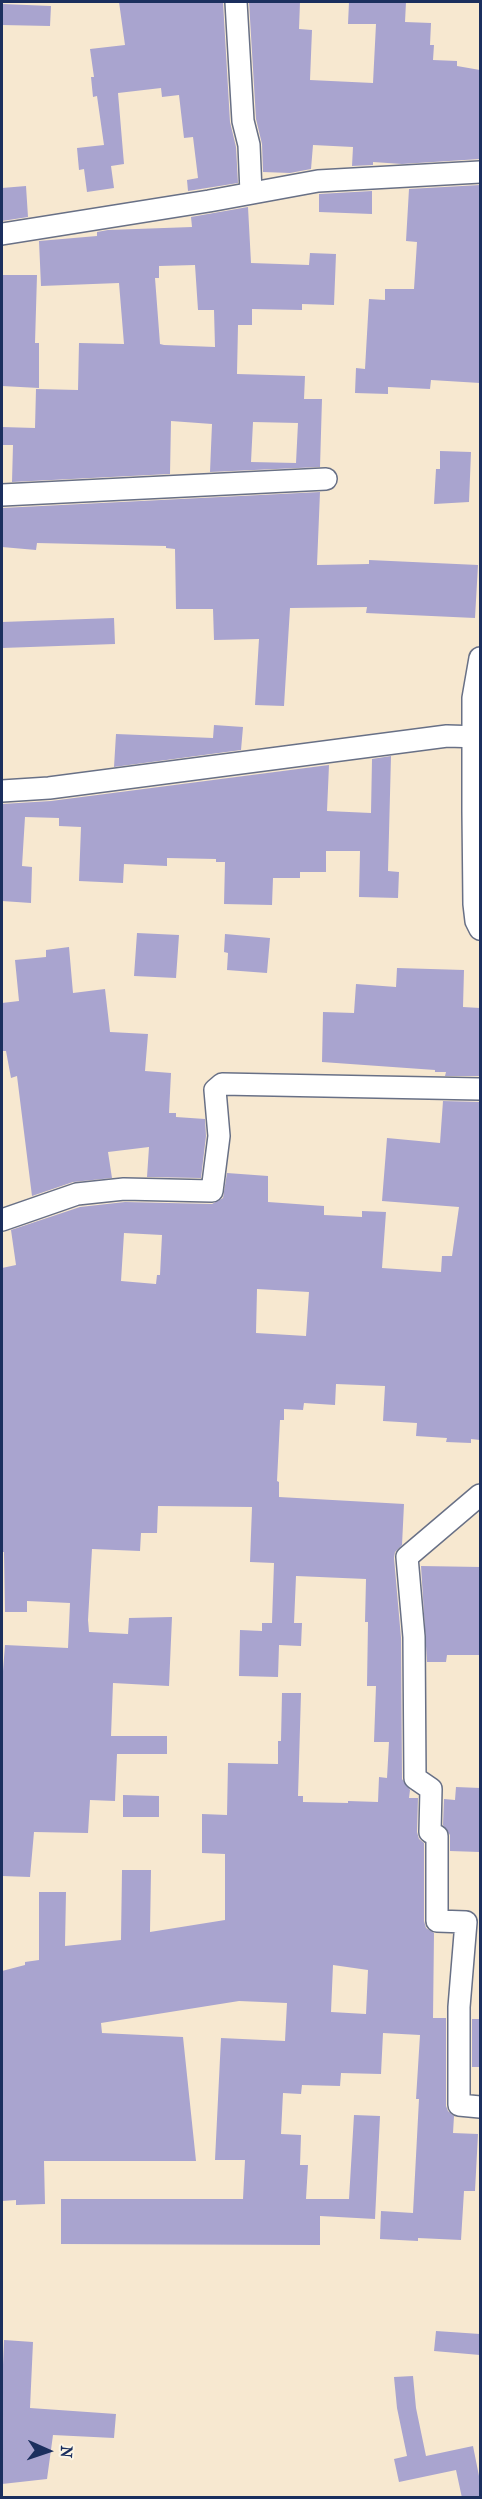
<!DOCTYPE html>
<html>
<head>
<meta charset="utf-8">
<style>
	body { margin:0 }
	#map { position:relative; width:482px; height:2499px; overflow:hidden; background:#f7e8d0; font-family:"IM FELL French Canon",serif }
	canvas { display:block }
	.frame { position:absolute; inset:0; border:3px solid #1b2f5e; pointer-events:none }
	.north { position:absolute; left:18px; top:2421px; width:60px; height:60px; -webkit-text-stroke:4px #fcf5e5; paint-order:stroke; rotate:93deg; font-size:16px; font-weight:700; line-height:24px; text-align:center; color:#1b2f5e }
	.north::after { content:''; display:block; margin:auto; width:21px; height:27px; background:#1b2f5e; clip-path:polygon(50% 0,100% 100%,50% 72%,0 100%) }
</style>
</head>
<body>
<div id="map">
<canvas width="482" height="2499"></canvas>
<div class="frame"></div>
<div class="north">N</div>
</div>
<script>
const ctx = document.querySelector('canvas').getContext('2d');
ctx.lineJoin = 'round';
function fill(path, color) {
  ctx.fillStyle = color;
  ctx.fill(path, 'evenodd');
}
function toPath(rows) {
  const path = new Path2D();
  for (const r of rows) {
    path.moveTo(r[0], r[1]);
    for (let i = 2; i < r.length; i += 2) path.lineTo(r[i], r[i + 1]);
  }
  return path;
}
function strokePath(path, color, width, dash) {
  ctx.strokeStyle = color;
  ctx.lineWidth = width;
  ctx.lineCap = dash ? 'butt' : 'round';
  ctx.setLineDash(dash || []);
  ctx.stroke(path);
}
fill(toPath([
	[119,2,223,2,230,122,236,147,238,183,188,191,187,180,198,178,193,137,184,138,179,95,162,97,161,88,118,93,124,164,111,166,114,188,87,192,84,169,79,170,77,148,104,145,97,96,93,97,91,77,94,77,90,49,125,45],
	[249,2,300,2,299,29,312,30,310,80,373,83,376,24,348,24,349,2,406,2,405,22,431,23,430,45,434,45,433,60,457,61,457,66,480,70,480,159,402,164,373,162,373,165,352,166,353,147,313,145,311,169,290,173,263,172,262,144,256,119],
	[2,4,51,6,50,26,2,25],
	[480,185,480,383,431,380,430,389,388,387,388,394,355,393,356,368,365,369,369,299,385,300,385,289,414,289,417,242,406,241,409,189],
	[26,186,28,217,2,221,2,188],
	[372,191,372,214,319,212,319,194],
	[248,207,251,263,309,265,310,253,336,254,334,305,302,304,302,310,252,309,252,325,238,325,237,374,305,376,304,399,322,399,320,467,210,472,212,424,171,421,170,474,12,482,13,445,2,445,2,427,35,428,36,389,78,390,79,343,124,344,119,283,41,286,39,241,97,236,97,232,108,230,192,227,191,217],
	[195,265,198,310,214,310,215,347,164,345,160,344,155,278,159,278,159,266],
	[253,422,298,423,296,463,251,462],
	[2,275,37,275,35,343,39,343,39,388,2,386],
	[440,451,471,452,469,502,434,504,436,469,440,469],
	[320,492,317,565,369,564,369,560,478,565,475,618,366,613,367,607,290,608,284,706,255,705,259,639,214,640,213,609,176,609,175,549,166,548,166,546,37,543,36,550,2,547,2,508],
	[114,618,115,644,2,648,2,622],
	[214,725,243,727,241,750,114,767,116,734,213,738],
	[391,756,388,871,399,872,398,898,359,897,360,851,326,851,326,872,300,872,300,878,273,878,272,905,224,904,225,862,216,862,216,859,167,858,167,866,124,864,123,883,79,881,81,827,59,826,59,818,25,817,22,866,32,867,31,903,2,901,2,804,51,801,329,765,327,811,371,813,372,759],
	[137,933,179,935,176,978,134,976],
	[225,934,270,938,267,973,227,970,228,953,224,952],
	[69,947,73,993,105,989,110,1032,148,1034,145,1071,171,1073,169,1113,176,1113,176,1117,205,1119,206,1136,201,1178,147,1177,149,1147,108,1152,112,1178,73,1182,32,1196,17,1076,11,1078,6,1051,3,1051,2,1003,19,1001,15,960,46,957,46,950],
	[397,968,464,970,463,1007,480,1008,480,1076,445,1076,446,1072,435,1072,435,1070,322,1062,323,1012,354,1013,356,984,396,987],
	[443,1101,480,1102,480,1440,471,1439,471,1443,446,1442,447,1438,416,1436,417,1423,383,1421,385,1386,336,1384,335,1405,304,1403,303,1410,284,1409,284,1420,280,1420,277,1481,279,1482,279,1497,404,1504,402,1545,395,1552,394,1558,401,1638,402,1779,410,1790,409,1798,418,1798,417,1832,419,1839,424,1843,424,1921,426,1928,434,1933,433,2018,446,2018,446,2106,448,2111,454,2116,453,2133,478,2134,475,2191,464,2191,461,2240,418,2238,418,2241,380,2239,381,2211,413,2213,419,2099,416,2099,420,2035,383,2033,381,2074,341,2073,340,2086,302,2085,301,2094,283,2093,281,2134,301,2135,300,2165,308,2165,306,2199,349,2199,354,2115,380,2116,375,2219,320,2216,320,2245,61,2244,61,2199,243,2199,245,2160,215,2160,221,2038,285,2041,287,2003,239,2001,101,2023,102,2033,183,2037,196,2161,44,2161,45,2204,16,2205,16,2200,2,2201,2,1971,25,1965,25,1962,39,1960,39,1892,66,1892,65,1946,121,1940,122,1870,151,1870,150,1932,225,1920,225,1854,202,1853,202,1814,227,1815,228,1763,278,1764,278,1741,281,1741,282,1693,301,1693,298,1796,303,1796,303,1802,348,1803,348,1801,378,1802,379,1777,387,1778,389,1742,374,1742,376,1686,367,1686,368,1622,365,1622,366,1579,296,1576,294,1623,302,1623,301,1646,279,1645,278,1677,239,1676,240,1630,262,1631,262,1623,272,1623,274,1563,250,1562,252,1507,158,1506,157,1533,141,1533,140,1551,92,1549,88,1620,89,1632,128,1634,129,1618,172,1617,169,1686,113,1683,111,1736,167,1736,167,1754,117,1754,115,1801,90,1800,88,1833,34,1832,30,1877,2,1876,2,1684,5,1645,68,1648,70,1603,27,1601,27,1612,5,1612,4,1552,2,1552,2,1268,16,1265,11,1230,80,1207,125,1202,212,1204,223,1198,227,1173,268,1176,268,1202,324,1206,324,1215,362,1217,362,1211,386,1212,382,1268,441,1272,442,1256,452,1256,459,1207,382,1201,387,1138,440,1143],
	[124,1233,162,1235,160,1275,157,1275,156,1284,121,1281],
	[257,1289,309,1292,306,1336,256,1333],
	[333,1965,368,1970,366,2014,331,2012],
	[421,1566,480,1567,480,1655,447,1655,446,1662,427,1662],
	[456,1787,480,1788,480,1852,450,1851,450,1835,443,1825,444,1799,455,1800],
	[123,1795,159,1796,159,1817,123,1817],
	[472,2019,480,2019,480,2067,472,2067],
	[436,2331,480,2334,480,2355,434,2351],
	[4,2340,33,2342,30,2408,116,2414,114,2438,53,2435,47,2479,2,2484,2,2390],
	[413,2376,416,2408,426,2456,473,2446,480,2481,480,2498,462,2498,456,2470,399,2482,394,2459,407,2456,397,2408,394,2377]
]), '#a9a4cf');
const minor = toPath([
	[236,2,243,121,249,145,251,193],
	[2,234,209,201,318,181,480,172],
	[2,495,326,479],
	[480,658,473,698,473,812,474,904,476,921,480,929],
	[2,791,49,788,447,736,480,737],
	[2,1220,77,1194,124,1189,212,1191,219,1136,215,1090,222,1084,480,1089],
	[480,1495,407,1557,414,1637,415,1778,431,1789,430,1832,437,1836,437,1921,466,1922,459,2007,459,2105,480,2107]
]);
strokePath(minor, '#687086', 24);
strokePath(minor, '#fff', 21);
</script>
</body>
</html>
